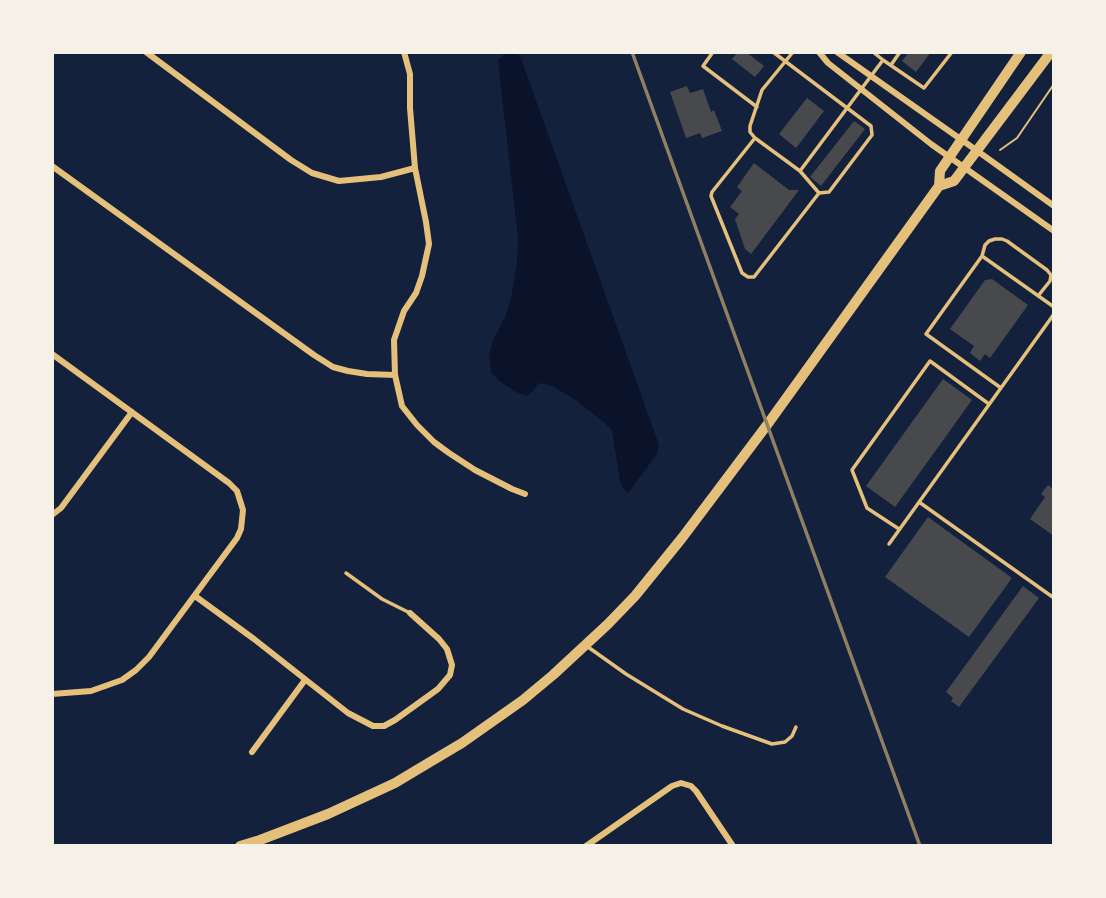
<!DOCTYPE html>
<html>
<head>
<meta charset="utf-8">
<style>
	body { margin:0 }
	#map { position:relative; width:1106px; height:898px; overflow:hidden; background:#14213d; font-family:"Archivo Narrow",sans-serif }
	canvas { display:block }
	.frame { position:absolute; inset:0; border:54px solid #f6f1e7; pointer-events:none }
</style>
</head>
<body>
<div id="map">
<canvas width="1106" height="898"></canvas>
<div class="frame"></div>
</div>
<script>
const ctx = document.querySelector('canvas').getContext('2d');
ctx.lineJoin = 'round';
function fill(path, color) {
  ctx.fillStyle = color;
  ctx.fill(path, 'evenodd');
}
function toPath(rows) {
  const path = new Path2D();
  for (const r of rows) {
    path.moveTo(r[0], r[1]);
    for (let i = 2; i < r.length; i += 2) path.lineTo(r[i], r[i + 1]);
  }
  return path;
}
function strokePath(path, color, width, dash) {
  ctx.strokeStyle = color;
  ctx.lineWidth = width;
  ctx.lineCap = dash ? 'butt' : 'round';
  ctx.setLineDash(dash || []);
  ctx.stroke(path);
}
fill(toPath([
	[505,53,518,53,522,61,659,445,657,454,629,492,627,493,624,489,620,481,612,431,606,424,577,401,552,386,541,383,537,385,532,392,526,396,514,391,499,381,491,372,489,356,492,343,506,315,511,299,517,261,518,238,498,61]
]), '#0b132b');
fill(toPath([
	[738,52,746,52,764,66,755,77,732,59],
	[909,52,931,52,916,72,902,61],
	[687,86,690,93,703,89,711,112,714,110,722,131,702,138,700,133,686,138,670,92],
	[807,98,824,111,796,148,779,134],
	[854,121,865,129,821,186,810,177],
	[754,163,789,190,799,190,751,254,745,249,735,219,739,214,730,207,742,191,737,187],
	[992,279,1028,305,990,358,985,354,980,361,970,353,974,346,950,329,985,280],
	[943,379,972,400,895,507,866,486],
	[1048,485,1052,488,1054,486,1054,536,1030,519,1045,497,1041,494],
	[928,517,1012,578,969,637,885,577],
	[1023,586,1039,598,959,707,951,701,953,698,946,692]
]), '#48494c');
strokePath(toPath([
	[1000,150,1017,138,1054,84]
]), '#e5c07b', 2);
strokePath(toPath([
	[713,52,703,66,757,107],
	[793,52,762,90,750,126,750,132,755,138,800,171,883,60,924,88,952,52],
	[873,52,883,60],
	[891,65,900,52],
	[755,138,712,192,711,196,742,273,748,277,754,277,819,193,829,192,872,135,871,126,773,52],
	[800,171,819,193],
	[982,256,985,245,989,241,995,239,1002,239,1007,241,1047,270,1051,275,1050,281,1038,296],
	[1001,388,926,334,982,256,1054,307],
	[919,502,1054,598],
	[899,529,867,508,852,470,930,361,989,404],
	[889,544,1054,314],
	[346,573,382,599,410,613],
	[588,647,626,674,683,709,722,726,772,744,785,742,792,736,796,727]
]), '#e5c07b', 3.5);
strokePath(toPath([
	[146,52,291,160,312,173,339,181,381,177,415,168],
	[404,52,410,74,410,108,415,168,426,222,429,244,422,276,416,293,404,311,394,340,395,375,402,406,417,425,434,442,449,453,475,470,512,489,525,494],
	[819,52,828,63,931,144,1054,231],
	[837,52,976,150,1054,206],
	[52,166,314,355,333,367,348,371,367,374,395,375],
	[52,354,229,483,237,491,243,510,241,529,237,538,149,657,136,670,122,680,91,691,52,694],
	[52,515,61,508,132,412],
	[195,596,254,639,348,713,373,726,384,726,395,720,438,689,450,675,452,665,447,649,439,639,410,613],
	[252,752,305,680],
	[586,846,672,786,681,783,691,786,696,791,733,846]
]), '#e5c07b', 6);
strokePath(toPath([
	[939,186,954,181,1051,52],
	[240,846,260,840,328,814,395,783,430,762,462,743,523,700,553,675,608,624,635,596,682,538,767,425,939,186,940,171,1021,52]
]), '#e5c07b', 10);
strokePath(toPath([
	[632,52,920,846]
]), '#918062', 3.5);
</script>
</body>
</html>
